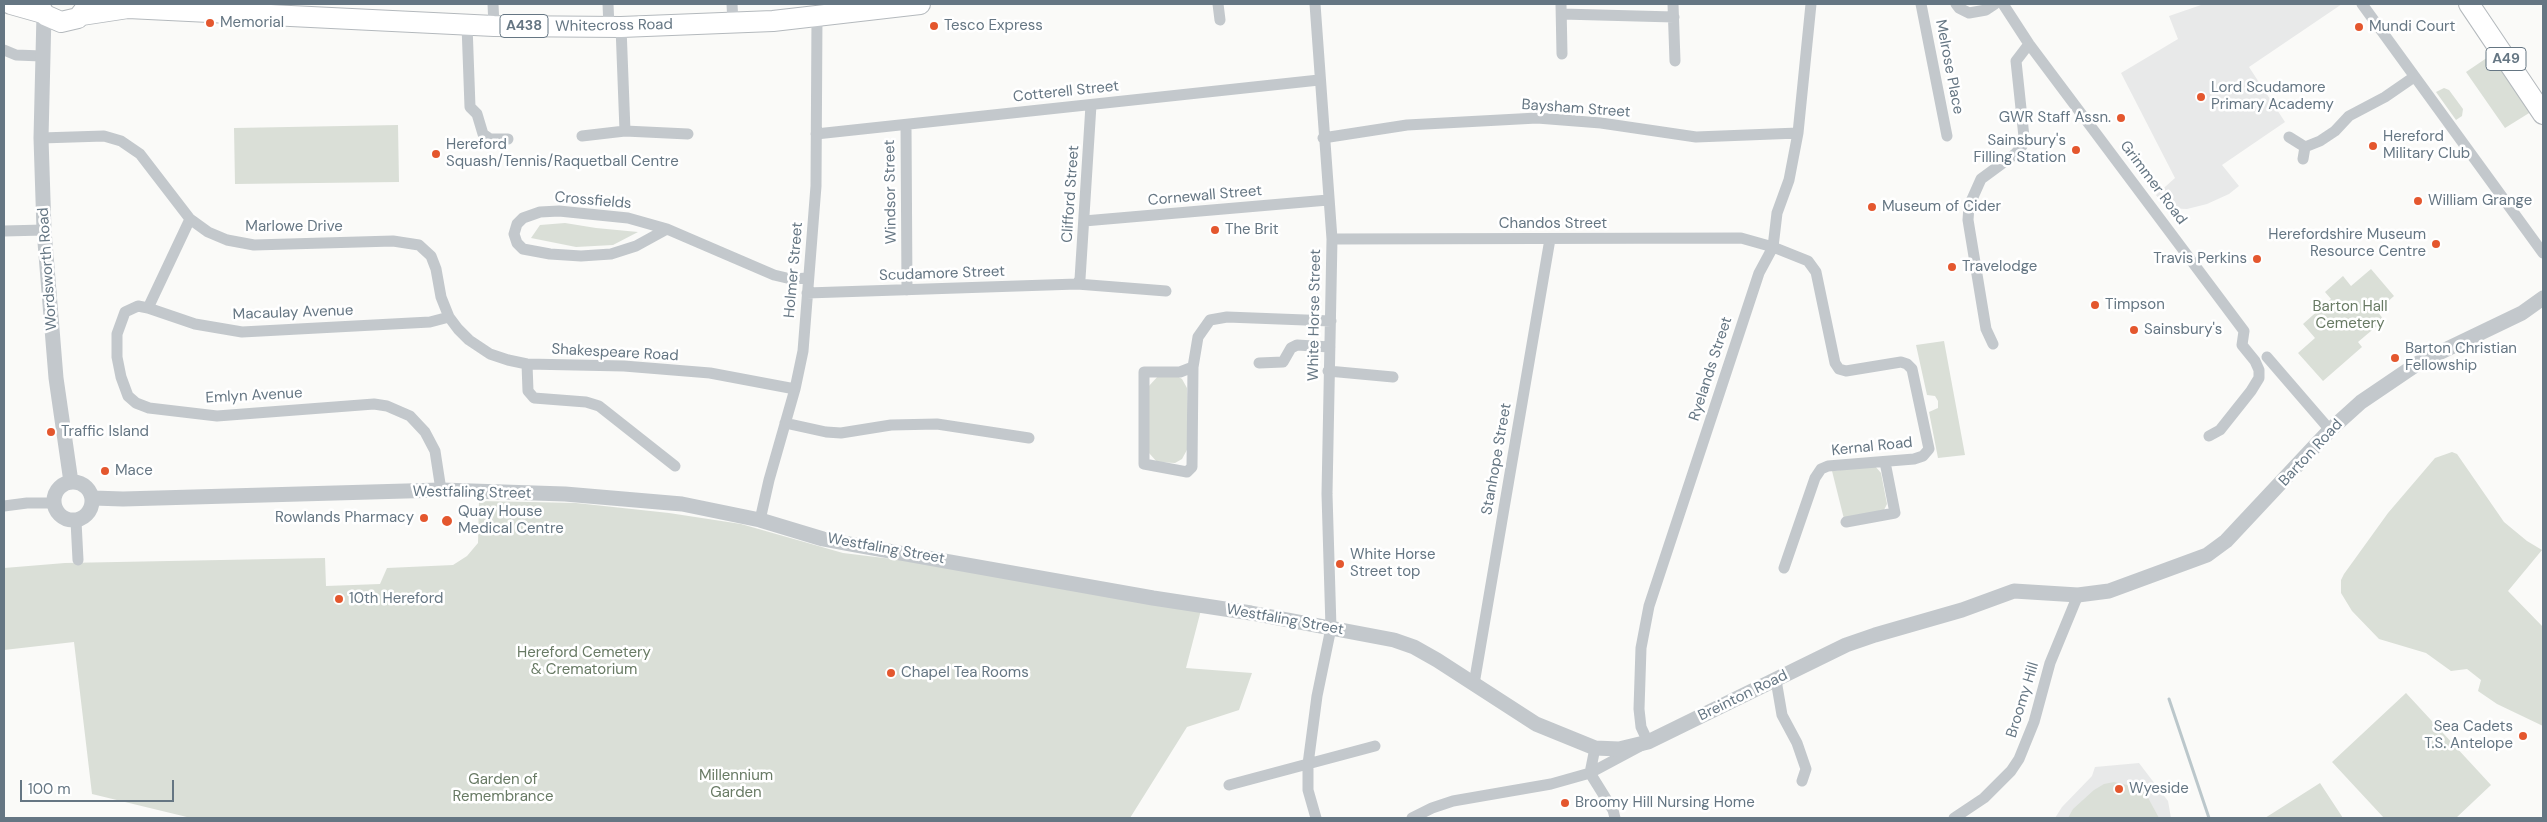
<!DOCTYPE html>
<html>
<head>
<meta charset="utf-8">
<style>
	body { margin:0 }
	#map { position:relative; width:2547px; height:822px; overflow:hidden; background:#fafaf8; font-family:"DM Sans",sans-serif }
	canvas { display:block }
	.frame { position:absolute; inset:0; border:5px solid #657683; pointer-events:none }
	.scale { position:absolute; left:20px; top:780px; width:154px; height:22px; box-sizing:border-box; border:2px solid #657683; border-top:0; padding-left:6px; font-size:15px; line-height:18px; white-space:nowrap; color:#657683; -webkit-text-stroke:4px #fff; paint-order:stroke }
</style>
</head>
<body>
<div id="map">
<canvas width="2547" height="822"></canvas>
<div class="frame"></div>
<div class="scale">100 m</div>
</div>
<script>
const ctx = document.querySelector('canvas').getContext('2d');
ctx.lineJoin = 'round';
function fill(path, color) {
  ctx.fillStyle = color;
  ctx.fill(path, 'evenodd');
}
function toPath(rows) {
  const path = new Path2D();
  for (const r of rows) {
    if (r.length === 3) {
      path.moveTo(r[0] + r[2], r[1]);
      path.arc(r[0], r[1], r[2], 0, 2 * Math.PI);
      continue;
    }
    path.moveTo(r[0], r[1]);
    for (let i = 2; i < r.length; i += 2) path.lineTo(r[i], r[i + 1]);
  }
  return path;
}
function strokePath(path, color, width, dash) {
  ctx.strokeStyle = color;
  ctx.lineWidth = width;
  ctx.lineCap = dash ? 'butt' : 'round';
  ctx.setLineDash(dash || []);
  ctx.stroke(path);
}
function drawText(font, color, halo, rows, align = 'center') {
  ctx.font = font + ' "DM Sans",sans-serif';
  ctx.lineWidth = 5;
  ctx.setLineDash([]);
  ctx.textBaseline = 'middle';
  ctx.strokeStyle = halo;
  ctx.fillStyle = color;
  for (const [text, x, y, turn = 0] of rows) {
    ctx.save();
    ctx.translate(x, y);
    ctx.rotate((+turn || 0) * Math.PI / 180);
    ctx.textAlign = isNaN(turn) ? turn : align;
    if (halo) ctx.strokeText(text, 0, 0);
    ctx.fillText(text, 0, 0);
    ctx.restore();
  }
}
fill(toPath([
	[2204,4,2342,4,2249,67,2285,122,2222,165,2239,186,2229,194,2207,204,2187,209,2166,208,2156,195,2175,178,2121,73,2178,39,2169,16],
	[2139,763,2168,801,2171,818,2055,818,2062,807,2092,776,2095,767]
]), '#e8e9e9');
fill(toPath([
	[2494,53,2534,110,2505,128,2466,72],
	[2444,88,2449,90,2463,109,2462,116,2456,120,2436,92],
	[398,125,399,182,235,184,234,128],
	[565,223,596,228,638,232,613,245,576,247,531,238,540,225],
	[2371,269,2394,296,2377,311,2384,320,2358,342,2362,347,2323,381,2298,353,2315,338,2303,324,2331,299,2325,292,2343,276,2351,286],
	[1944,341,1965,455,1938,458,1929,412,1938,408,1938,401,1935,396,1927,395,1916,345],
	[1160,374,1174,374,1182,379,1187,388,1188,448,1182,459,1175,463,1157,462,1149,453,1148,387],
	[2452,452,2457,454,2504,522,2527,541,2542,550,2508,591,2543,627,2543,726,2497,704,2478,691,2481,680,2467,669,2451,671,2426,653,2379,639,2352,611,2341,593,2341,580,2344,574,2388,513,2435,458],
	[1875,466,1881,473,1887,504,1884,510,1844,519,1832,471],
	[479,501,576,503,669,513,741,524,843,553,917,562,1201,610,1186,668,1252,673,1239,710,1187,727,1130,818,191,818,92,794,74,642,4,650,4,568,65,563,325,558,326,586,380,584,387,568,453,565,467,556,478,543],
	[2406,693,2491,785,2456,818,2384,818,2332,762],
	[2114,782,2136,787,2146,794,2159,818,2068,818,2073,809,2094,790,2104,784],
	[2320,783,2343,818,2265,818]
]), '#dadfd7');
strokePath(toPath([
	[2169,699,2209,818]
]), '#bbc7cb', 3);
const trunk = toPath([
	[11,4,43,13],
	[38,4,45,15,61,22,78,18,89,4],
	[2469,4,2543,114],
	[82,15,128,8,494,26,621,27,773,21,920,4]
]);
strokePath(trunk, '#b4b9bd', 22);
strokePath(toPath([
	[493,4,494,26],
	[608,4,609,27],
	[732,4,733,23],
	[1218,4,1220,20],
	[1315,4,1332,239,1327,494,1331,628,1317,696,1308,764,1308,790,1316,818],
	[1561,4,1562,54],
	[1673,4,1675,61],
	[1921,4,1947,136],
	[1956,4,1959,8,1969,13,1986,10,1995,4],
	[2003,4,2029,44,2244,331,2242,345,2255,361,2259,370,2259,378,2251,391,2220,430,2209,436],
	[2362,4,2543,253],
	[1562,14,1674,17],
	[467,25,470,107,477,114,483,134,490,139,508,139],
	[4,50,16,55,42,56],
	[906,125,907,290],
	[625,131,688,134],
	[816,134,1319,80],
	[582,136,625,131,621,27],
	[2289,137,2305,147,2320,141,2335,131,2349,116,2385,97,2414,77],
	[41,138,104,136,121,141,140,154,190,219,208,232,227,240,254,245,393,241,419,245,431,256,436,269,441,297,449,317,458,329,469,340,490,354,508,360,527,364,624,366,710,373,795,389],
	[1323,138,1407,125,1537,118,1601,123,1696,137,1798,133],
	[2303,159,2305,147],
	[190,219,148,308,195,324,242,332,430,322,449,317],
	[1084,221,1328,200],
	[667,229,636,246,611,254,581,256,550,254,523,249,517,243,514,234,517,224,523,218,540,212,559,211,628,218,667,229,774,275,791,279,808,278],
	[4,231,44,230],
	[1332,239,1741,238,1773,247,1808,261,1816,272,1835,363,1839,369,1846,371,1901,362,1907,364,1912,369,1929,449,1923,456,1914,459,1828,466,1821,469,1815,478,1784,568],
	[1077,284,1080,279,1091,105],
	[807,293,1077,284,1166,291],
	[148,308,138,306,125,312,117,334,117,357,121,377,128,396,136,403,149,408,217,416,374,404,387,406,410,416,425,432,435,451,441,490],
	[1993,344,1986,329,1968,220,1969,206,1981,179,2015,154,2022,146,2024,137,2016,61,2029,44],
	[2267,357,2330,430],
	[1259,363,1283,362,1291,348,1297,345,1330,347],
	[527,364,528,391,534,398,586,402,599,406,675,466],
	[1193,367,1180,372,1144,372,1144,464,1187,472,1192,467,1193,367,1198,337,1210,320,1227,317,1331,321],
	[1328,371,1393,377],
	[785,423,826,432,841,433,891,425,937,424,1029,438],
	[4,506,27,503,53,503],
	[760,520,769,480,795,389,803,351,816,186,817,16],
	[76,521,78,560],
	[1846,522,1895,513,1885,462],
	[1776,680,1782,715,1797,743,1806,769,1802,781],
	[1474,684,1550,239],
	[1595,748,1590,773,1613,810,1615,818],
	[1229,785,1375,746],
	[1412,818,1432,808,1453,801,1551,784,1590,773,1648,742,1641,727,1639,709,1641,648,1649,606,1759,273,1773,247,1777,213,1789,180,1798,133,1811,4],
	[1954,818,1984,798,2011,771,2019,759,2034,722,2050,663,2078,595]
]), '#c3c8cc', 11);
strokePath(toPath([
	[44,14,41,138,44,230,56,378,71,482],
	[73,501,19],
	[93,498,123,499,441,490,565,494,682,504,760,520,823,539,855,545,1153,598,1251,613,1394,640,1414,647,1437,660,1536,724,1595,748,1619,749,1648,742,1846,645,1875,635,1962,610,2014,591,2078,595,2109,591,2207,555,2226,541,2330,430,2361,402,2420,362,2522,313,2543,298]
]), '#c3c8cc', 15);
strokePath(trunk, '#fff', 20);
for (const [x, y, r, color] of [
	[210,23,5,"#e4572e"],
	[934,26,5,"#e4572e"],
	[2359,27,5,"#e4572e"],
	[2201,97,5,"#e4572e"],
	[2121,118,5,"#e4572e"],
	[2373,146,5,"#e4572e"],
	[2076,150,5,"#e4572e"],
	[436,154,5,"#e4572e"],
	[2418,201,5,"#e4572e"],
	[1872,207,5,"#e4572e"],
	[1215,230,5,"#e4572e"],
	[2436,244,5,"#e4572e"],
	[2257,259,5,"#e4572e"],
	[1952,267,5,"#e4572e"],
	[2095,305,5,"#e4572e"],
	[2134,330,5,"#e4572e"],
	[2395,358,5,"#e4572e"],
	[51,432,5,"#e4572e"],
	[105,471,5,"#e4572e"],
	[424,518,5,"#e4572e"],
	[447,521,6,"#e4572e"],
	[1340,564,5,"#e4572e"],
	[339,599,5,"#e4572e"],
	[891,673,5,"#e4572e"],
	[2523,736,5,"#e4572e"],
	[2119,789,5,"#e4572e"],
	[1565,803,5,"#e4572e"]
]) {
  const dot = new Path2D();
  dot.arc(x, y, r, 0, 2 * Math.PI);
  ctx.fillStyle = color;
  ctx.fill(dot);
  strokePath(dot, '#fff', 2);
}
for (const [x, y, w] of [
	[524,26,48],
	[2506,59,40]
]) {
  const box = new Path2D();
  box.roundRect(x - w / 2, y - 11.5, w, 23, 4);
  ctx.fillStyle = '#fff';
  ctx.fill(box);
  strokePath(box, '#657683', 1);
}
drawText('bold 14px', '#657683', null, [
	["A438",524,26],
	["A49",2506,59]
]);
drawText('15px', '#657683', '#fff', [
	["Memorial",220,23],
	["Tesco Express",944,26],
	["Mundi Court",2369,27],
	["Lord Scudamore",2211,88],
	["Primary Academy",2211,105],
	["GWR Staff Assn.",2111,118,"right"],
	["Hereford",2383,137],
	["Military Club",2383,154],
	["Sainsbury's",2066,141,"right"],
	["Filling Station",2066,158,"right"],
	["Hereford",446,145],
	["Squash/Tennis/Raquetball Centre",446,162],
	["William Grange",2428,201],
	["Museum of Cider",1882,207],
	["The Brit",1225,230],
	["Herefordshire Museum",2426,235,"right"],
	["Resource Centre",2426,252,"right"],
	["Travis Perkins",2247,259,"right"],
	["Travelodge",1962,267],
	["Timpson",2105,305],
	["Sainsbury's",2144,330],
	["Barton Christian",2405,349],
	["Fellowship",2405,366],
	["Traffic Island",61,432],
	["Mace",115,471],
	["Quay House",458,512],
	["Medical Centre",458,529],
	["Rowlands Pharmacy",414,518,"right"],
	["White Horse",1350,555],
	["Street top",1350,572],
	["10th Hereford",349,599],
	["Chapel Tea Rooms",901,673],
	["Sea Cadets",2513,727,"right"],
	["T.S. Antelope",2513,744,"right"],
	["Wyeside",2129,789],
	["Broomy Hill Nursing Home",1575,803]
], 'left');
drawText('15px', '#657683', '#fff', [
	["Whitecross Road",614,26,-1],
	["Melrose Place",1949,67,79],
	["Cotterell Street",1066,92,-6],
	["Baysham Street",1576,109,4],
	["Grimmer Road",2153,183,53],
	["Windsor Street",891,192,-91],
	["Clifford Street",1071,194,-86],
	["Cornewall Street",1205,196,-5],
	["Crossfields",593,201,5],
	["Chandos Street",1553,224],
	["Marlowe Drive",294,227],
	["Wordsworth Road",48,269,-94],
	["Holmer Street",794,270,-85],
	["Scudamore Street",942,274,-2],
	["Macaulay Avenue",293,313,-2],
	["White Horse Street",1315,315,-89],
	["Shakespeare Road",615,353,3],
	["Ryelands Street",1711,369,-72],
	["Emlyn Avenue",254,396,-3],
	["Kernal Road",1872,447,-6],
	["Barton Road",2311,453,-47],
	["Stanhope Street",1497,459,-80],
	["Westfaling Street",472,493,1],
	["Westfaling Street",886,549,10],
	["Westfaling Street",1285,620,10],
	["Breinton Road",1743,696,-26],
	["Broomy Hill",2023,700,-73]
]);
drawText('15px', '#687a64', '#fff', [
	["Barton Hall",2350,307],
	["Cemetery",2350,324],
	["Hereford Cemetery",584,653],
	["& Crematorium",584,670],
	["Millennium",736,776],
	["Garden",736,793],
	["Garden of",503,780],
	["Remembrance",503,797]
]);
</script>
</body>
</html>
